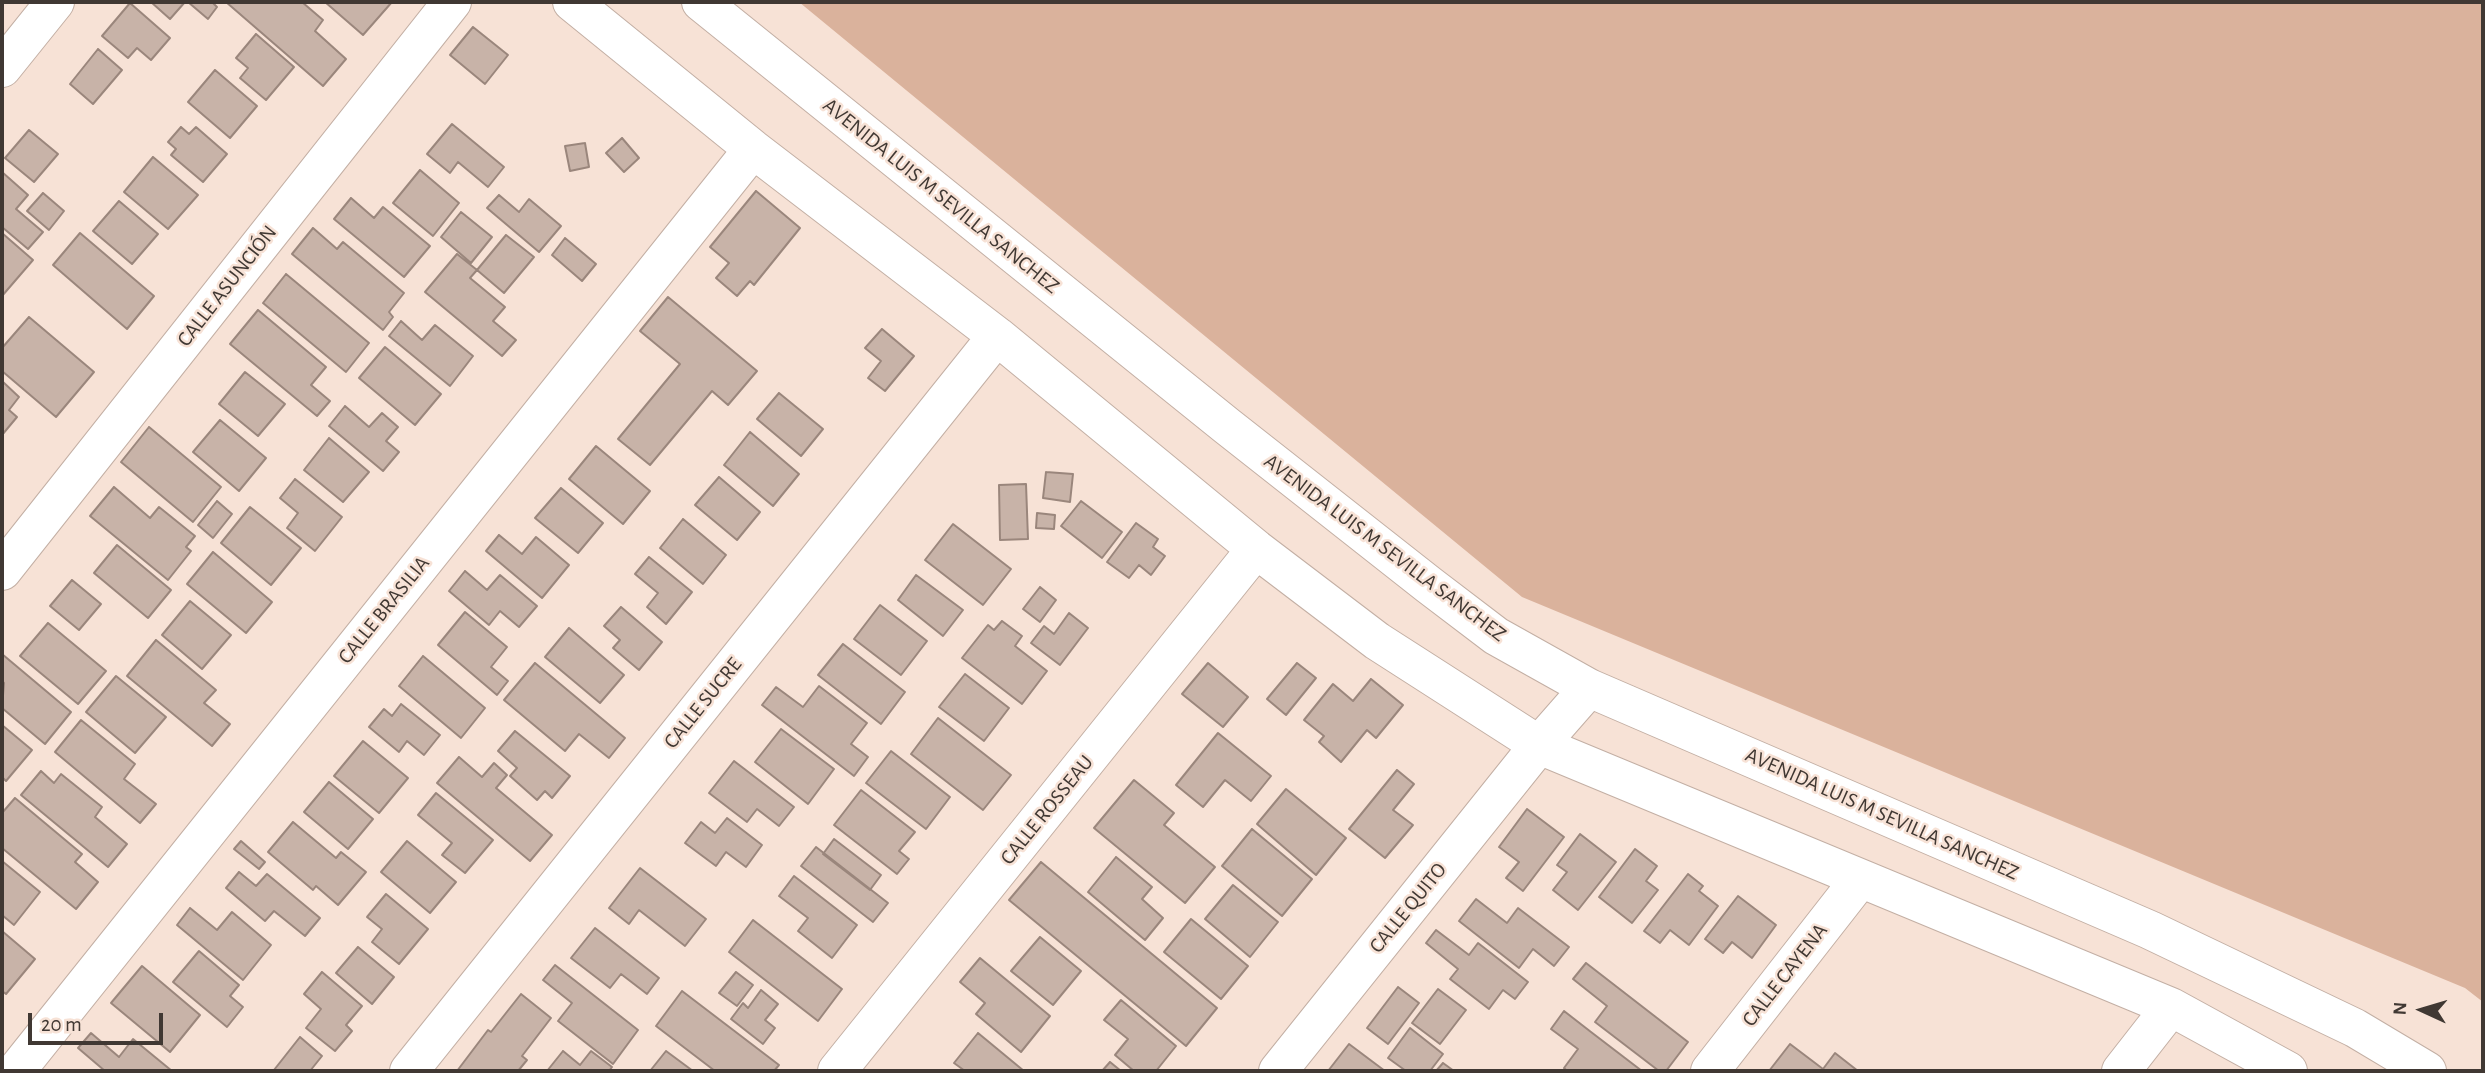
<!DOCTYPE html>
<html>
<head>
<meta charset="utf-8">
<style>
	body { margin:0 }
	#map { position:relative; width:2485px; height:1073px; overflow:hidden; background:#f7e2d6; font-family:"Alegreya Sans",sans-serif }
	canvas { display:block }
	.frame { position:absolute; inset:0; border:4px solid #403833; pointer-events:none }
	.north { position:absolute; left:2387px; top:975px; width:70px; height:70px; -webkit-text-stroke:5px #f7e2d6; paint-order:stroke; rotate:274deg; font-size:19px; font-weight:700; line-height:28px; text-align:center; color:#403833 }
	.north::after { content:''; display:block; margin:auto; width:24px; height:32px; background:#403833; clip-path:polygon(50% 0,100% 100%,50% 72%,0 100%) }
	.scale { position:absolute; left:28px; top:1013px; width:135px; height:32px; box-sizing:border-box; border:4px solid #403833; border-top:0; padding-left:9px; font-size:21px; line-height:24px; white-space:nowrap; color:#403833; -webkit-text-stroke:5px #f7e2d6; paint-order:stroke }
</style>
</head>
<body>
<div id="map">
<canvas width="2485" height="1073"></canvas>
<div class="frame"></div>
<div class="north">N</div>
<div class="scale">20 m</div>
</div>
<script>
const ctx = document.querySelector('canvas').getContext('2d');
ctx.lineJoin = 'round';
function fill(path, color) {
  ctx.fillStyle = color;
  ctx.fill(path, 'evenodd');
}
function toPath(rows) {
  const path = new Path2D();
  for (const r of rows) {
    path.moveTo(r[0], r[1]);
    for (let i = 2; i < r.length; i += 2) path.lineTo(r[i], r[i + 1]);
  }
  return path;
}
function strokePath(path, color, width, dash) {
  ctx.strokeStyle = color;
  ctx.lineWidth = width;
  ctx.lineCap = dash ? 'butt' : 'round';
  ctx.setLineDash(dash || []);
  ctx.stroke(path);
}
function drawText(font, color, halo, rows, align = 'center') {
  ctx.font = font + ' "Alegreya Sans",sans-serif';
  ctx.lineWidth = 5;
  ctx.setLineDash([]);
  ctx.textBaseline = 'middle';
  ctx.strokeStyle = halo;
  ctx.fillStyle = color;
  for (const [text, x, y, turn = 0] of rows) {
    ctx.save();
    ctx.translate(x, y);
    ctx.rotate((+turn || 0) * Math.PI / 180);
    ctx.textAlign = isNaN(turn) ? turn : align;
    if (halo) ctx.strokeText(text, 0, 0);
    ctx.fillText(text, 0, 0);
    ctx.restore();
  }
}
fill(toPath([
	[799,2,2483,2,2483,1002,2465,988,1522,597]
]), '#dab29c');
const building = toPath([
	[151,2,185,2,170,19,151,2],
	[188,2,212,2,217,7,208,19,188,2],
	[226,2,302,2,323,20,315,31,346,59,323,86,226,2],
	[325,2,392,2,363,35,325,2],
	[130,3,170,38,151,60,137,48,128,58,102,36,130,3],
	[473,27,508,55,485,84,450,55,473,27],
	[256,34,294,67,266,100,240,78,248,68,236,58,256,34],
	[98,49,122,70,93,104,70,84,98,49],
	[215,70,257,106,230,138,188,102,215,70],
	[452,124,504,167,488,187,458,162,450,173,427,154,452,124],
	[181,127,189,134,196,127,227,154,203,182,171,155,176,149,168,142,181,127],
	[29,130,58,154,34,182,5,158,29,130],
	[622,138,639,158,624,172,606,153,622,138],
	[585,143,589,167,570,171,565,146,585,143],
	[153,157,198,195,168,229,124,192,153,157],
	[420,170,459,203,433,236,393,203,420,170],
	[2,172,28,195,16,209,43,232,28,249,2,227,2,172],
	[756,191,800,228,754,285,750,281,737,296,716,278,729,263,710,247,756,191],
	[43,193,64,211,49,230,27,211,43,193],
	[499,195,519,212,529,199,561,226,539,252,487,208,499,195],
	[351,198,374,218,383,207,430,246,404,277,334,219,351,198],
	[119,201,158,234,132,264,93,231,119,201],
	[461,212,492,237,471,263,441,237,461,212],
	[313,228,337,249,343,242,404,293,389,312,393,317,383,330,292,254,313,228],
	[2,233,33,260,2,296,2,233],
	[80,233,154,296,127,329,53,265,80,233],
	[506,235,534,257,504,293,477,270,506,235],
	[565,238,596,264,582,281,552,255,565,238],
	[457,254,477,270,470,278,505,307,493,321,516,340,502,356,425,292,457,254],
	[286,274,369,343,346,372,263,303,286,274],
	[668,297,757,371,728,405,712,391,650,465,618,439,680,364,640,331,668,297],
	[258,310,326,367,311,385,330,401,317,416,230,344,258,310],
	[29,317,94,372,56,417,2,371,2,348,29,317],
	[401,321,422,340,435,325,473,356,450,386,389,336,401,321],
	[882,329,914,356,885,391,868,378,881,361,865,348,882,329],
	[385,347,441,394,415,425,359,378,385,347],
	[245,372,285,404,258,436,219,404,245,372],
	[2,381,19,397,9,410,17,417,2,435,2,381],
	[779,393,823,429,801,456,757,419,779,393],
	[345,406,369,427,382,413,398,427,386,441,399,452,383,471,329,426,345,406],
	[220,420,266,458,239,491,193,452,220,420],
	[149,427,221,487,193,522,121,462,149,427],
	[750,432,799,474,773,506,724,465,750,432],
	[329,438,369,472,343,502,304,470,329,438],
	[596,446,650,491,623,524,569,479,596,446],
	[1046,472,1073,474,1070,502,1043,498,1046,472],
	[719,477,760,512,737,540,695,505,719,477],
	[295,479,342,517,315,551,287,528,298,513,280,498,295,479],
	[1026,484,1028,539,1000,540,999,485,1026,484],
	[114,487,150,518,159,507,195,536,186,547,191,551,168,580,90,516,114,487],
	[561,488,603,523,578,553,535,518,561,488],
	[217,501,232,514,213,538,198,525,217,501],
	[1081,501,1122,532,1102,558,1061,526,1081,501],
	[250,507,301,548,271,585,221,543,250,507],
	[1037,513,1055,515,1054,529,1036,528,1037,513],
	[683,519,726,555,703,584,660,548,683,519],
	[1136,523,1158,539,1153,547,1165,556,1151,575,1139,565,1129,578,1107,562,1136,523],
	[953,524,1011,569,983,605,925,560,953,524],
	[499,535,522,554,536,537,569,565,542,598,486,551,499,535],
	[117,545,171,590,148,618,94,573,117,545],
	[213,552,272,602,246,633,187,584,213,552],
	[649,557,692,592,666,624,647,607,658,593,635,574,649,557],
	[465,571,487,590,500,575,537,606,519,627,500,611,489,625,449,591,465,571],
	[916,575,963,610,943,636,898,600,916,575],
	[72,580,101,604,79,630,50,606,72,580],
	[1040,587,1056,600,1040,622,1023,609,1040,587],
	[190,601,231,635,202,669,162,635,190,601],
	[880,605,927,641,901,675,854,639,880,605],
	[621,607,662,642,639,670,613,648,620,640,604,626,621,607],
	[465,612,507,647,491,667,508,681,497,695,438,645,465,612],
	[1069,613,1088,628,1060,665,1031,643,1044,626,1054,634,1069,613],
	[1002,621,1022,636,1015,646,1047,671,1022,704,962,658,988,625,994,630,1002,621],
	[48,623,106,671,78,704,20,656,48,623],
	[569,628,624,675,600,703,545,657,569,628],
	[156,640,216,690,204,703,230,724,212,746,127,676,156,640],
	[843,644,905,692,881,724,818,675,843,644],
	[2,654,71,712,45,744,2,708,4,683,2,681,2,654],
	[423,656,485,708,461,738,399,686,423,656],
	[535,663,625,738,609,758,579,734,565,751,504,700,535,663],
	[1208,663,1248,697,1223,727,1182,694,1208,663],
	[1297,663,1316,678,1286,715,1267,699,1297,663],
	[965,674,1009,708,984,741,939,707,965,674],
	[116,676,166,717,135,753,86,712,116,676],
	[1371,679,1403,705,1376,738,1367,730,1341,762,1319,742,1324,736,1304,720,1333,684,1353,701,1371,679],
	[819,686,867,723,851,744,868,757,854,776,762,705,776,687,803,707,819,686],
	[401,704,440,735,424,755,407,741,399,752,369,727,384,709,392,716,401,704],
	[938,718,1011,775,983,810,911,754,938,718],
	[81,720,135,764,124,779,156,804,140,823,55,752,81,720],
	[2,725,32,750,6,781,2,777,2,725],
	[781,729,834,769,808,804,755,762,781,729],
	[515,731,570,776,552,798,545,791,537,800,510,776,517,768,498,751,515,731],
	[1218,733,1271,776,1251,801,1225,780,1203,807,1176,785,1218,733],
	[363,741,408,778,379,813,334,776,363,741],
	[891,751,950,797,926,829,866,783,891,751],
	[459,757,482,777,494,763,507,775,496,788,552,835,530,861,437,783,459,757],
	[734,761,794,807,779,826,757,809,747,822,709,793,734,761],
	[1397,770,1414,784,1393,810,1413,825,1385,858,1349,829,1397,770],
	[41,771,54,783,61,774,102,807,95,817,127,844,108,867,21,795,41,771],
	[1134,780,1174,813,1164,825,1215,867,1185,903,1094,828,1134,780],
	[329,782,373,819,348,849,304,812,329,782],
	[1286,789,1346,838,1316,875,1257,824,1286,789],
	[861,790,915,832,899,851,909,859,897,874,834,825,861,790],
	[436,793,493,840,465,873,442,855,452,843,418,815,436,793],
	[15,798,82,854,75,862,98,882,76,909,2,848,2,813,15,798],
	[1527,809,1564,837,1523,891,1506,878,1519,862,1499,847,1527,809],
	[727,818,762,845,746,867,726,852,716,866,685,843,701,822,715,833,727,818],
	[293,822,336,858,341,852,366,872,338,905,316,886,313,890,268,852,293,822],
	[1252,829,1312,879,1282,916,1222,866,1252,829],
	[1580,834,1616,862,1578,910,1553,890,1567,872,1557,865,1580,834],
	[834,839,881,875,870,890,823,854,834,839],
	[241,841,265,862,259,869,234,849,241,841],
	[407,841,456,882,430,913,381,872,407,841],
	[816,847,888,903,873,922,801,866,816,847],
	[1635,849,1657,866,1646,881,1658,890,1632,923,1599,897,1635,849],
	[1116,857,1152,887,1142,899,1163,918,1145,940,1088,892,1116,857],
	[2,861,40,892,14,925,2,915,2,861],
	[1041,862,1217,1008,1186,1046,1009,900,1041,862],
	[640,868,706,919,685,946,639,910,629,924,609,908,640,868],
	[239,872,256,886,267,874,320,918,305,936,274,911,265,921,226,888,239,872],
	[1688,874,1703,886,1699,891,1718,906,1689,945,1670,930,1660,943,1644,931,1688,874],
	[794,876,857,925,832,958,798,931,808,918,779,896,794,876],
	[1233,885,1278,922,1250,957,1205,919,1233,885],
	[386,894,428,929,399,964,372,942,382,929,367,917,386,894],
	[1738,896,1776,925,1752,958,1732,942,1723,953,1705,939,1738,896],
	[1476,899,1507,923,1518,908,1569,947,1554,966,1533,949,1519,968,1459,921,1476,899],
	[190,908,217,930,232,912,271,945,243,980,177,925,190,908],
	[1191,919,1248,966,1221,999,1164,952,1191,919],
	[753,920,842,989,818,1021,729,952,753,920],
	[595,928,659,978,647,994,621,974,610,988,571,958,595,928],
	[1436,930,1469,955,1478,943,1528,982,1515,999,1503,990,1489,1009,1450,979,1458,969,1426,943,1436,930],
	[2,931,35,959,6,994,2,991,2,931],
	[1040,937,1081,971,1053,1005,1011,971,1040,937],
	[358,947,394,977,372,1004,336,973,358,947],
	[199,951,239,985,230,996,243,1007,227,1027,173,982,199,951],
	[980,958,1050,1016,1021,1052,976,1014,985,1003,960,982,980,958],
	[1586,963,1688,1042,1666,1071,1659,1071,1595,1022,1607,1006,1573,979,1586,963],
	[555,965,638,1030,613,1064,558,1021,572,1003,543,980,555,965],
	[142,966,200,1015,170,1052,111,1003,142,966],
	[322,972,362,1006,346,1025,352,1031,335,1051,306,1028,321,1009,304,994,322,972],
	[736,972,753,985,737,1006,719,993,736,972],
	[1398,987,1419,1003,1388,1044,1367,1028,1398,987],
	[1438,989,1466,1010,1440,1044,1412,1023,1438,989],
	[761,990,778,1004,765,1020,775,1028,763,1044,731,1019,743,1003,748,1008,761,990],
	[682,991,779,1065,774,1071,715,1071,656,1026,682,991],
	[521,994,551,1018,522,1056,527,1060,518,1071,457,1071,488,1030,491,1032,521,994],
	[1121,1000,1176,1046,1156,1071,1134,1071,1115,1055,1128,1039,1104,1020,1121,1000],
	[1564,1011,1591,1032,1642,1071,1567,1071,1564,1068,1578,1049,1551,1029,1564,1011],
	[1410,1028,1443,1054,1430,1071,1406,1071,1388,1058,1410,1028],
	[91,1033,119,1057,133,1039,172,1071,105,1071,78,1048,91,1033],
	[978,1033,1024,1071,965,1071,954,1063,978,1033],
	[300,1037,322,1056,310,1071,276,1071,274,1070,300,1037],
	[1349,1044,1385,1071,1328,1071,1349,1044],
	[1790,1044,1823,1069,1835,1053,1858,1071,1769,1071,1790,1044],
	[563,1051,580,1065,591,1051,612,1067,609,1071,547,1071,563,1051],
	[666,1051,693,1071,650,1071,666,1051],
	[1110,1062,1121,1071,1102,1071,1110,1062],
	[1443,1063,1454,1071,1436,1071,1443,1063]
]);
fill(building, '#c8b3a8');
strokePath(building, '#9a867c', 2);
const minor = toPath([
	[572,2,753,149,997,336,1256,549,1377,641,1539,745,2171,1007,2288,1071],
	[701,2,1227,426,1429,585,1496,636,1589,688,2150,930,2355,1028,2427,1071],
	[2,68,55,2],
	[2,571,452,2],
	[16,1071,753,149],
	[409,1071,997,336],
	[837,1071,1256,549],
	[1278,1071,1539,745,1589,688],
	[1710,1071,1860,879],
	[2121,1071,2171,1007]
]);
strokePath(minor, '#c3afa4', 40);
strokePath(minor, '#fff', 38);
drawText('21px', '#403833', '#f7e2d6', [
	["AVENIDA LUIS M SEVILLA SANCHEZ",941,196,39],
	["CALLE ASUNCIÓN",227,286,-52],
	["AVENIDA LUIS M SEVILLA SANCHEZ",1385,548,37],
	["CALLE BRASILIA",384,610,-51],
	["CALLE SUCRE",703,703,-51],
	["CALLE ROSSEAU",1047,810,-51],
	["AVENIDA LUIS M SEVILLA SANCHEZ",1882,814,24],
	["CALLE QUITO",1408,908,-51],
	["CALLE CAYENA",1785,975,-52]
]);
</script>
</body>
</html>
